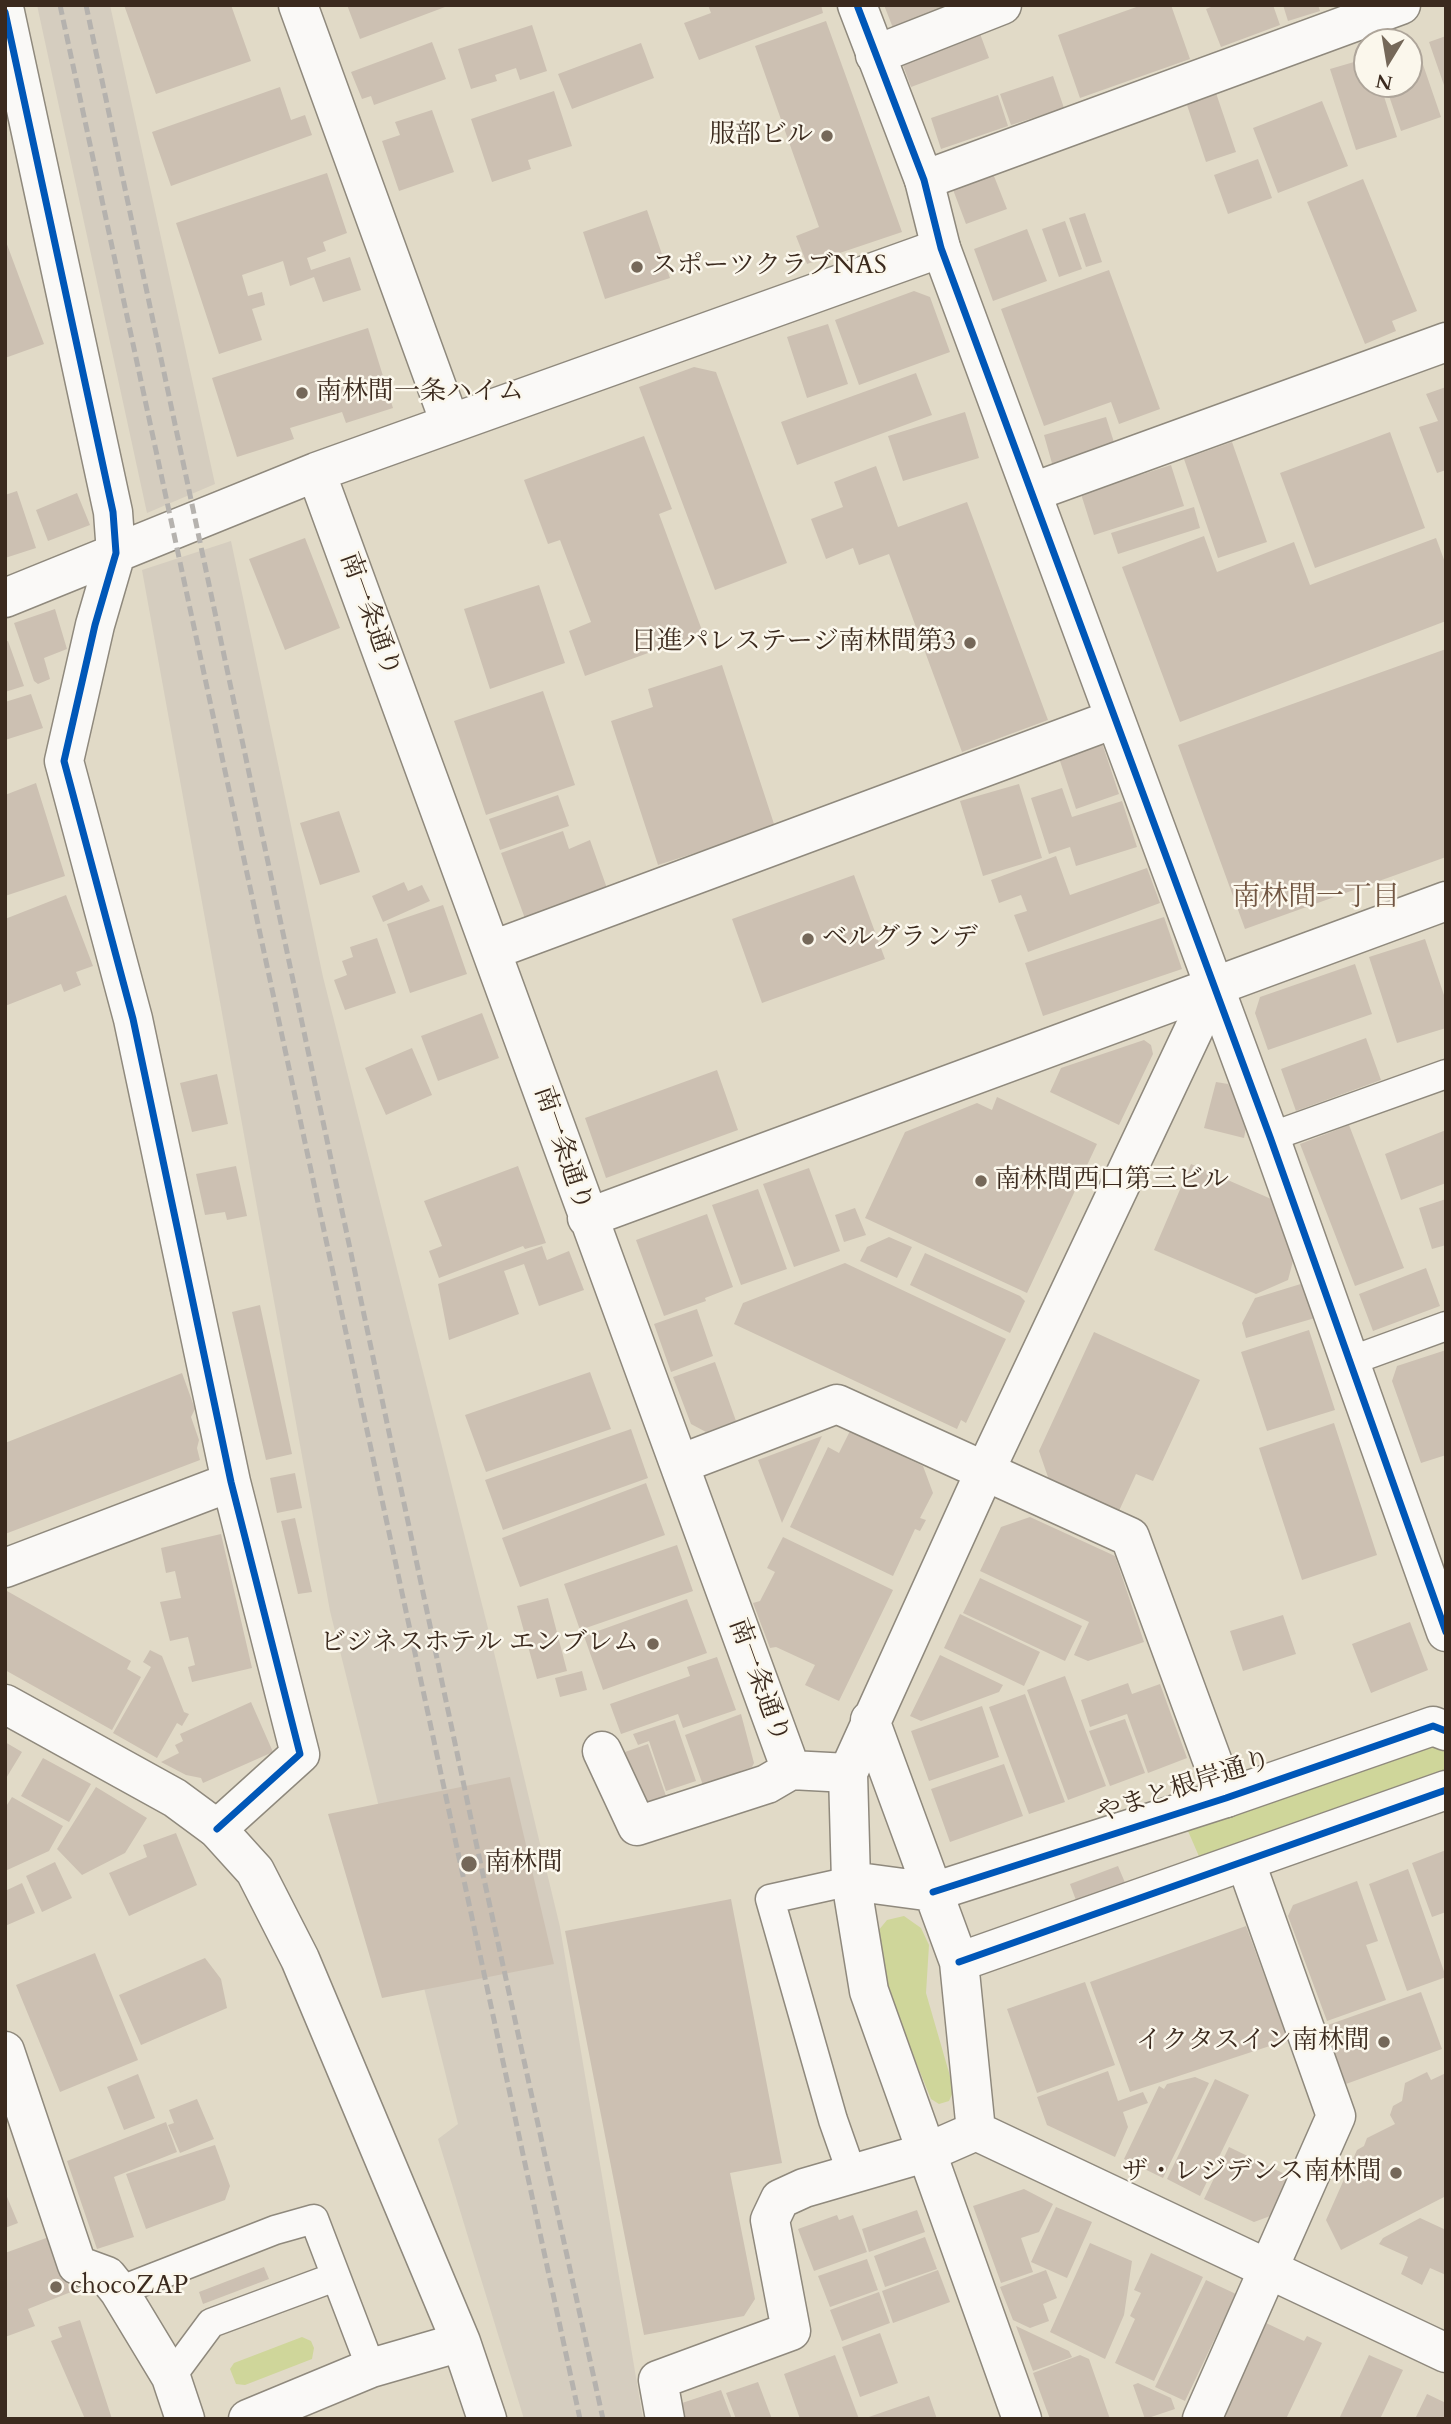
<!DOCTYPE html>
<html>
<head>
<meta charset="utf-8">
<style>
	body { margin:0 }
	#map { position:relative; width:1451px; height:2424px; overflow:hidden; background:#e1dac7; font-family:Cardo,serif }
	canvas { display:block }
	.frame { position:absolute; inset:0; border:7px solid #3b2a1e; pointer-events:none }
	.north { position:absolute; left:1353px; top:28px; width:70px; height:70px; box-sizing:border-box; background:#fbf7ec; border:2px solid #aea59a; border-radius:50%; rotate:191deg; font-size:19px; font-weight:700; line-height:28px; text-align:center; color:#3b2a1e }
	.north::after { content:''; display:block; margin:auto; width:24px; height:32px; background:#756859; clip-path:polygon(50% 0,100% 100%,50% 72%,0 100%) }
</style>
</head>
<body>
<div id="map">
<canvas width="1451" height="2424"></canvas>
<div class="frame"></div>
<div class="north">N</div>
</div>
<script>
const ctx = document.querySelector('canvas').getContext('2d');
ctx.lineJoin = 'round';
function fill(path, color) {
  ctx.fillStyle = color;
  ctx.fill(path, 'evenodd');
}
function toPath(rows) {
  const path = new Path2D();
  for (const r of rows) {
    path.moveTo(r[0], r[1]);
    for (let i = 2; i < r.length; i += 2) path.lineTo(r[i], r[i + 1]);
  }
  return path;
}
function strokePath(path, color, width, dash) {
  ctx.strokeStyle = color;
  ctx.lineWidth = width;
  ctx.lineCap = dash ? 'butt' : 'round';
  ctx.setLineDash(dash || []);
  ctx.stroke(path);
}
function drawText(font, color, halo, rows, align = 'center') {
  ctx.font = font + ' Cardo,"Noto Serif JP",serif';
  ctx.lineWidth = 5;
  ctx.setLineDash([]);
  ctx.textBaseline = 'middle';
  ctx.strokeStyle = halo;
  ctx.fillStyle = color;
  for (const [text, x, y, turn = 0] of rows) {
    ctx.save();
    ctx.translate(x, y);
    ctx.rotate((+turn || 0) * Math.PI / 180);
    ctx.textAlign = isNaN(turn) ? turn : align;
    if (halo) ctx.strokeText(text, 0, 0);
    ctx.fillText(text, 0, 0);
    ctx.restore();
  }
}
fill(toPath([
	[37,5,110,5,215,484,147,513],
	[231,541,323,977,492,1644,560,1927,643,2419,524,2419,438,2139,458,2124,330,1611,142,570]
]), '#d5cdbf');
fill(toPath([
	[1428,1746,1446,1749,1446,1773,1201,1861,1188,1831],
	[904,1916,921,1928,929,1945,926,1993,954,2090,949,2101,939,2104,931,2099,886,1989,878,1931,887,1920],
	[302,2337,311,2341,314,2348,312,2359,245,2385,236,2384,230,2369,234,2363]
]), '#cfd69a');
fill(toPath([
	[124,5,231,5,251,61,156,94],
	[347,5,445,5,445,7,360,39],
	[708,5,821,5,823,13,699,60,684,23,711,13],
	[884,5,940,5,942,10,893,28],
	[1142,5,1171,5,1190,59,1080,98,1058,35],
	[1216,5,1273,5,1280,25,1221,47,1206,9],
	[1283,5,1318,5,1320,11,1288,21],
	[826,21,902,232,807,264,796,236,819,227,755,46],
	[532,25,547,71,520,80,516,68,495,75,497,81,471,89,458,49],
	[979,31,989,58,911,87,901,60],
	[1446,36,1446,88,1445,88,1429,42],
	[432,42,446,79,374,105,371,96,362,99,351,72],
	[641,43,654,78,572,109,558,74],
	[1418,50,1441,117,1401,131,1385,84,1409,84,1409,53],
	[1354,62,1357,72,1367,68,1367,84,1372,84,1373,90,1381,87,1397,137,1356,150,1330,69],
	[1053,76,1064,108,1011,125,1000,94],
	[280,87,291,120,305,115,312,135,171,186,152,132],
	[554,91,572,146,528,160,531,169,492,182,471,119],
	[1216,93,1236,152,1206,162,1186,102],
	[998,95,1008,126,941,149,931,118],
	[1322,101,1348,166,1278,193,1253,128],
	[432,110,454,172,399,191,382,141,400,135,395,122],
	[1258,159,1272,198,1228,214,1214,175],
	[992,171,1007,209,966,224,952,187],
	[327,173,347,233,323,242,326,251,307,258,311,270,350,257,361,290,323,302,314,277,290,286,283,261,242,275,248,296,262,292,265,305,252,309,262,340,219,354,176,223],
	[1363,179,1417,311,1392,321,1396,331,1365,344,1307,202],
	[647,210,670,278,605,299,583,232],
	[1085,213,1102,262,1086,267,1069,218],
	[1065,221,1082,269,1059,277,1042,229],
	[1027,229,1047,281,993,301,974,249],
	[5,239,44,344,5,358],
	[1109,270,1160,409,1119,424,1111,402,1044,426,1001,309],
	[914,291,930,297,950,352,859,385,835,320],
	[828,324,848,384,807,398,787,337],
	[368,328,393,408,346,423,342,412,290,428,294,439,237,457,212,378],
	[694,367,716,372,787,563,715,590,639,387],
	[916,373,932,415,797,465,781,422],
	[1446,387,1446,470,1437,473,1419,427,1438,421,1426,394],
	[965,412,979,458,903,481,888,436],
	[1106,417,1118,455,1055,474,1044,435],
	[1390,432,1425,528,1315,568,1280,473],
	[644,436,672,509,659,514,703,633,585,676,569,631,591,622,560,540,548,544,524,480],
	[1232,442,1267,542,1218,558,1184,459],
	[1171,465,1184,506,1094,535,1081,494],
	[876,466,898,527,967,502,1048,720,962,752,889,554,859,565,853,548,826,559,811,519,843,507,834,482],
	[17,491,36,548,5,558,5,495],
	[77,493,90,525,48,541,36,510],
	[1194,507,1200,528,1118,554,1111,533],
	[1204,536,1217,572,1294,542,1310,585,1436,538,1446,565,1446,621,1180,722,1122,567],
	[305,538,340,628,285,650,249,559],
	[539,585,565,663,490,689,464,609],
	[55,609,67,649,44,658,50,679,38,684,34,681,14,623],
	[8,641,24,686,5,692,5,642],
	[1446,649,1446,857,1245,929,1178,745],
	[722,665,775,827,658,865,611,721,653,707,648,689],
	[543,691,575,785,486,815,454,721],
	[31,694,43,728,5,740,5,702],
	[1102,743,1119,794,1076,809,1059,758],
	[36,783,65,876,5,896,5,795],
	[1019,784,1042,858,983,876,960,801],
	[1062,788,1072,817,1122,801,1137,847,1076,866,1070,847,1049,854,1031,798],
	[558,795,569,826,500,850,489,819],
	[339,811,360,872,320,885,300,823],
	[563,831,569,849,590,840,609,894,527,924,501,853],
	[1056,856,1070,895,1147,868,1160,903,1028,952,1014,915,1027,911,1021,895,999,903,991,880],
	[854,875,885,959,762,1003,732,919],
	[404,882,408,891,422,885,430,901,383,922,372,896],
	[66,895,93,966,76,972,81,985,64,992,61,984,5,1006,5,919],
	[443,905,467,974,410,993,387,924],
	[1164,917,1182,969,1043,1016,1025,963],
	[377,938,396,993,345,1010,334,980,347,975,342,961,353,957,350,947],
	[1425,939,1446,1001,1446,1028,1397,1043,1369,957],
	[1355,964,1372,1014,1268,1050,1255,1013,1260,997],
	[482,1013,499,1058,438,1081,421,1036],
	[1366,1038,1381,1080,1296,1111,1281,1069],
	[1144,1040,1151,1045,1153,1054,1119,1125,1050,1092,1061,1068],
	[412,1048,432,1095,386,1115,365,1068],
	[717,1070,738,1130,606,1178,585,1118],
	[217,1074,228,1124,192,1132,180,1083],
	[1216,1082,1228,1084,1247,1122,1244,1138,1204,1128],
	[997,1097,1097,1144,1027,1293,865,1218,905,1132,977,1103,992,1110],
	[1349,1125,1404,1268,1355,1286,1300,1144],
	[1446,1130,1446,1183,1401,1200,1385,1154],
	[1191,1164,1285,1205,1298,1242,1288,1280,1256,1294,1154,1250],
	[236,1166,247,1216,227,1220,225,1212,205,1215,196,1174],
	[518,1166,546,1243,525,1249,523,1246,439,1278,429,1251,442,1246,424,1201],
	[809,1168,840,1251,794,1267,763,1184],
	[758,1189,787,1269,741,1285,712,1205],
	[1446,1199,1446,1245,1432,1249,1419,1208],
	[855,1208,866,1235,844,1242,835,1215],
	[707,1214,733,1287,705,1298,706,1301,664,1316,636,1240],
	[889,1237,912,1247,897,1278,860,1261,867,1247],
	[542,1246,547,1260,569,1251,584,1290,539,1306,524,1264,504,1271,519,1314,449,1340,438,1284],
	[925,1253,1020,1296,1025,1301,1010,1333,910,1285],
	[845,1263,1006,1339,966,1423,961,1420,957,1429,734,1324,743,1303],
	[1426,1268,1440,1306,1373,1331,1359,1294],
	[1304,1283,1315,1318,1246,1338,1242,1323,1255,1298],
	[260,1305,292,1454,266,1460,232,1312],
	[697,1309,713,1356,671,1372,654,1324],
	[1309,1330,1335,1410,1267,1431,1241,1352],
	[1094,1332,1200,1380,1153,1481,1136,1474,1118,1513,1049,1480,1039,1451],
	[1446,1350,1446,1455,1421,1463,1392,1381,1397,1366],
	[715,1362,736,1421,706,1432,691,1424,673,1377],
	[590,1372,611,1429,486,1472,465,1415],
	[182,1373,195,1409,191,1417,199,1440,197,1448,200,1460,5,1534,5,1443],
	[1334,1423,1377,1555,1302,1580,1259,1448],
	[631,1429,648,1478,503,1530,485,1480],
	[850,1431,923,1466,933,1493,920,1518,926,1520,920,1531,915,1529,893,1576,790,1527,828,1447,839,1453],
	[822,1436,782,1523,758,1460],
	[295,1473,302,1508,277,1513,270,1478],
	[646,1483,665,1535,520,1587,502,1538],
	[1030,1517,1115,1556,1144,1642,1088,1661,1074,1655,1089,1622,980,1571,1001,1527],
	[295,1518,312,1592,298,1594,281,1521],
	[221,1534,252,1668,192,1682,188,1667,195,1665,188,1637,170,1641,160,1602,181,1598,175,1571,166,1573,161,1548],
	[783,1537,893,1590,839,1701,805,1685,815,1665,776,1647,770,1648,753,1603,760,1601,775,1572,767,1568],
	[677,1545,693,1591,580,1630,564,1584],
	[980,1578,1082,1626,1065,1661,963,1613],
	[7,1591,131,1661,127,1669,141,1677,112,1730,5,1670],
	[548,1598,567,1671,537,1679,517,1606],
	[687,1599,707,1653,603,1690,584,1636],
	[960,1614,1040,1652,1024,1686,944,1648],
	[1283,1615,1296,1654,1243,1671,1230,1631],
	[1410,1622,1428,1670,1371,1693,1352,1644],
	[150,1650,162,1656,184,1712,189,1714,182,1726,177,1723,157,1758,113,1733,151,1667,143,1662],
	[940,1655,1003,1685,999,1692,921,1721,910,1716],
	[717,1657,736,1710,683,1728,678,1714,621,1734,610,1704,690,1676,687,1667],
	[582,1671,587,1690,560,1697,555,1678],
	[1065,1676,1106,1786,1068,1800,1027,1690],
	[1128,1683,1132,1694,1160,1684,1187,1758,1148,1773,1127,1714,1090,1727,1081,1700],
	[1025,1694,1065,1802,1029,1814,989,1707],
	[251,1702,273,1752,203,1783,201,1778,186,1775,161,1762,179,1753,175,1745,183,1741,180,1734],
	[982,1706,999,1757,929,1781,911,1731],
	[741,1714,754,1763,752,1767,741,1771,742,1774,704,1788,685,1735],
	[1125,1719,1145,1773,1110,1786,1089,1731],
	[675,1720,696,1781,666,1791,649,1741,638,1745,633,1734],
	[5,1742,22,1752,5,1780],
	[648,1744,666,1796,643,1804,625,1752],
	[43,1758,91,1784,69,1822,21,1796],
	[1004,1764,1023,1816,950,1842,931,1789],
	[510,1777,554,1964,382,1998,328,1814],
	[96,1787,147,1818,125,1853,82,1875,57,1849],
	[12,1797,63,1826,49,1851,5,1871,5,1808],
	[176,1833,197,1885,129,1916,109,1873,147,1857,143,1845],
	[1446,1850,1446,1912,1432,1917,1412,1863],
	[55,1862,72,1898,42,1912,26,1876],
	[1118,1866,1126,1885,1077,1903,1070,1884],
	[1408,1869,1446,1977,1407,1991,1369,1884],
	[1357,1881,1378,1941,1366,1945,1386,2000,1327,2021,1288,1916,1293,1905],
	[22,1883,35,1913,5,1926,5,1891],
	[731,1899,782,2163,730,2173,755,2299,744,2316,644,2335,565,1931],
	[1246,1926,1288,2040,1130,2092,1090,1982],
	[95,1953,138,2060,60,2092,16,1985],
	[205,1958,221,1979,227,2008,141,2045,119,1995],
	[1085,1982,1115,2065,1037,2093,1007,2009],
	[1421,1992,1442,2049,1346,2084,1325,2026],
	[1108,2071,1118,2101,1143,2092,1148,2103,1123,2112,1128,2127,1115,2157,1047,2125,1037,2097],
	[1427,2072,1431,2080,1446,2073,1446,2196,1341,2250,1326,2220,1357,2150,1364,2146,1367,2138,1395,2124,1390,2115,1393,2106,1402,2101,1405,2083],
	[138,2074,155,2118,124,2130,107,2087],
	[1195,2077,1209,2083,1163,2178,1124,2159,1159,2086,1164,2089,1167,2084],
	[1215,2079,1249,2095,1200,2196,1167,2179],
	[197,2099,214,2139,180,2153,168,2125,174,2123,169,2110],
	[166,2122,177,2152,114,2177,134,2237,97,2249,67,2161],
	[215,2145,230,2186,225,2200,146,2229,126,2174],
	[1229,2147,1291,2177,1273,2215,1254,2222,1204,2199],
	[1024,2189,1053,2204,1039,2232,1021,2238,1033,2272,1001,2283,973,2206],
	[5,2192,18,2223,5,2228],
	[1056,2207,1092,2222,1067,2278,1031,2262],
	[917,2210,925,2232,869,2252,862,2229],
	[837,2215,839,2220,853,2215,867,2252,814,2271,798,2229],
	[1420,2218,1446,2230,1446,2275,1430,2268,1422,2285,1401,2274,1408,2257,1379,2244,1383,2238],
	[49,2237,71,2292,28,2309,35,2326,5,2337,5,2253],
	[925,2237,937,2269,885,2287,874,2256],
	[1090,2243,1132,2261,1124,2315,1105,2359,1050,2332],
	[1151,2253,1203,2277,1154,2381,1115,2363,1135,2319,1130,2316,1141,2293,1134,2290],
	[867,2259,878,2290,830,2307,818,2276],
	[264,2267,269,2279,203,2304,199,2292],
	[938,2270,950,2302,893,2323,882,2291],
	[1046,2270,1057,2298,1043,2304,1049,2321,1030,2328,1013,2320,1000,2287],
	[1206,2280,1236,2294,1185,2401,1155,2387],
	[879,2292,890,2323,842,2341,830,2310],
	[80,2320,112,2419,85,2419,51,2341,62,2337,58,2327],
	[1266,2323,1304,2341,1307,2336,1322,2343,1286,2419,1226,2419,1222,2417],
	[1016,2326,1069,2351,1072,2357,1033,2371],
	[880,2333,898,2383,860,2397,842,2347],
	[835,2355,859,2419,800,2419,784,2374],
	[1080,2355,1089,2359,1110,2419,1050,2419,1033,2373],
	[1369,2355,1403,2370,1380,2419,1339,2419],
	[758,2382,772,2419,736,2419,726,2393],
	[1138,2383,1171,2398,1175,2409,1145,2419,1133,2385],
	[721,2390,732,2419,682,2419,679,2404],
	[1427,2394,1446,2403,1446,2419,1415,2419],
	[929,2396,937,2419,866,2419,866,2418]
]), '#ccc0b2');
const service = toPath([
	[1270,1137,1446,1074],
	[1350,1361,1446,1326],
	[851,1881,770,1899,833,2120,852,2174],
	[119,2291,275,2230,314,2219,371,2368],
	[171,2377,211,2323,335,2277]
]);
const minor = toPath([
	[298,5,450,423],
	[5,12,113,512,116,553,95,625,64,761,133,1019,231,1482,300,1754,217,1829],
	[875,55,1002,5],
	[924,180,1401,5],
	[316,472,791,1770,848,1773],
	[1033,492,1446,342],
	[5,598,316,472,941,248],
	[493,950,1114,719],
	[587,1218,1446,901],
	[680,1464,837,1404,1130,1537,1226,1798],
	[5,1568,231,1482],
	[602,1751,637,1826,767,1784,791,1770],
	[5,2051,77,2265,107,2276,119,2291,171,2377,185,2419],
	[665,2419,658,2380,791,2331,770,2220,780,2199,804,2188,928,2152],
	[1202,2419,1336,2116,1246,1863]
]);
const tertiary = toPath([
	[857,5,924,180,941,248,1270,1137,1446,1632],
	[5,1704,175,1798,217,1829,255,1871,300,1959,461,2342,487,2419],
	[870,1720,959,1962,976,2131],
	[851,1881,933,1892,1226,1798,1433,1726,1446,1731],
	[959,1962,1446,1790],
	[928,2152,976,2131,1446,2353],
	[248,2419,371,2368,461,2342],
	[1022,2419,869,1991,851,1881,848,1773,985,1471,1213,989]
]);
strokePath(service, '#8f897d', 31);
strokePath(minor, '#8f897d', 41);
strokePath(tertiary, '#8f897d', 41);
strokePath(service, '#faf9f7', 28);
strokePath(minor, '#faf9f7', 38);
strokePath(tertiary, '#faf9f7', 38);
strokePath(toPath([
	[60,5,580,2419],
	[86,5,480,1861,603,2419]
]), '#b5b2ae', 5, [10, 5]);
strokePath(toPath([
	[857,5,924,180,941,248,1270,1137,1446,1632],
	[5,12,113,512,116,553,95,625,64,761,133,1019,231,1482,300,1754,217,1829],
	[933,1892,1226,1798,1433,1726,1446,1731],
	[959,1962,1446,1790]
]), '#0057b8', 7);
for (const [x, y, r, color] of [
	[827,136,7,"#756859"],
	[637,267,7,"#756859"],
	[302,393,7,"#756859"],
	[970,643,7,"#756859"],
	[808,939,7,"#756859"],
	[981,1181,7,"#756859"],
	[653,1644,7,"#756859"],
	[469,1864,9,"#756859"],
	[1384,2042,7,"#756859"],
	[1396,2173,7,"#756859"],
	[56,2287,7,"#756859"]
]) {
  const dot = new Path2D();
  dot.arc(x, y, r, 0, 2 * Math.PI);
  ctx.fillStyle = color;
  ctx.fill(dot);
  strokePath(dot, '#fbf7ec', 2.5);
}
drawText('26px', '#3b2a1e', '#fbf7ec', [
	["服部ビル",813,136,"right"],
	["スポーツクラブNAS",651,267],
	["南林間一条ハイム",316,393],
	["日進パレステージ南林間第3",956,643,"right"],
	["ベルグランデ",822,939],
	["南林間西口第三ビル",995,1181],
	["ビジネスホテル エンブレム",639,1644,"right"],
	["南林間",485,1864],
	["イクタスイン南林間",1370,2042,"right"],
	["ザ・レジデンス南林間",1382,2173,"right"],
	["chocoZAP",70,2287]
], 'left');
drawText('26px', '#3b2a1e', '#fbf7ec', [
	["南一条通り",369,615,70],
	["南一条通り",562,1149,71],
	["南一条通り",758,1681,70],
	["やまと根岸通り",1184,1788,-18]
]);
drawText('28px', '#715642', '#fbf7ec', [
	["南林間一丁目",1316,899]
]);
</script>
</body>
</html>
